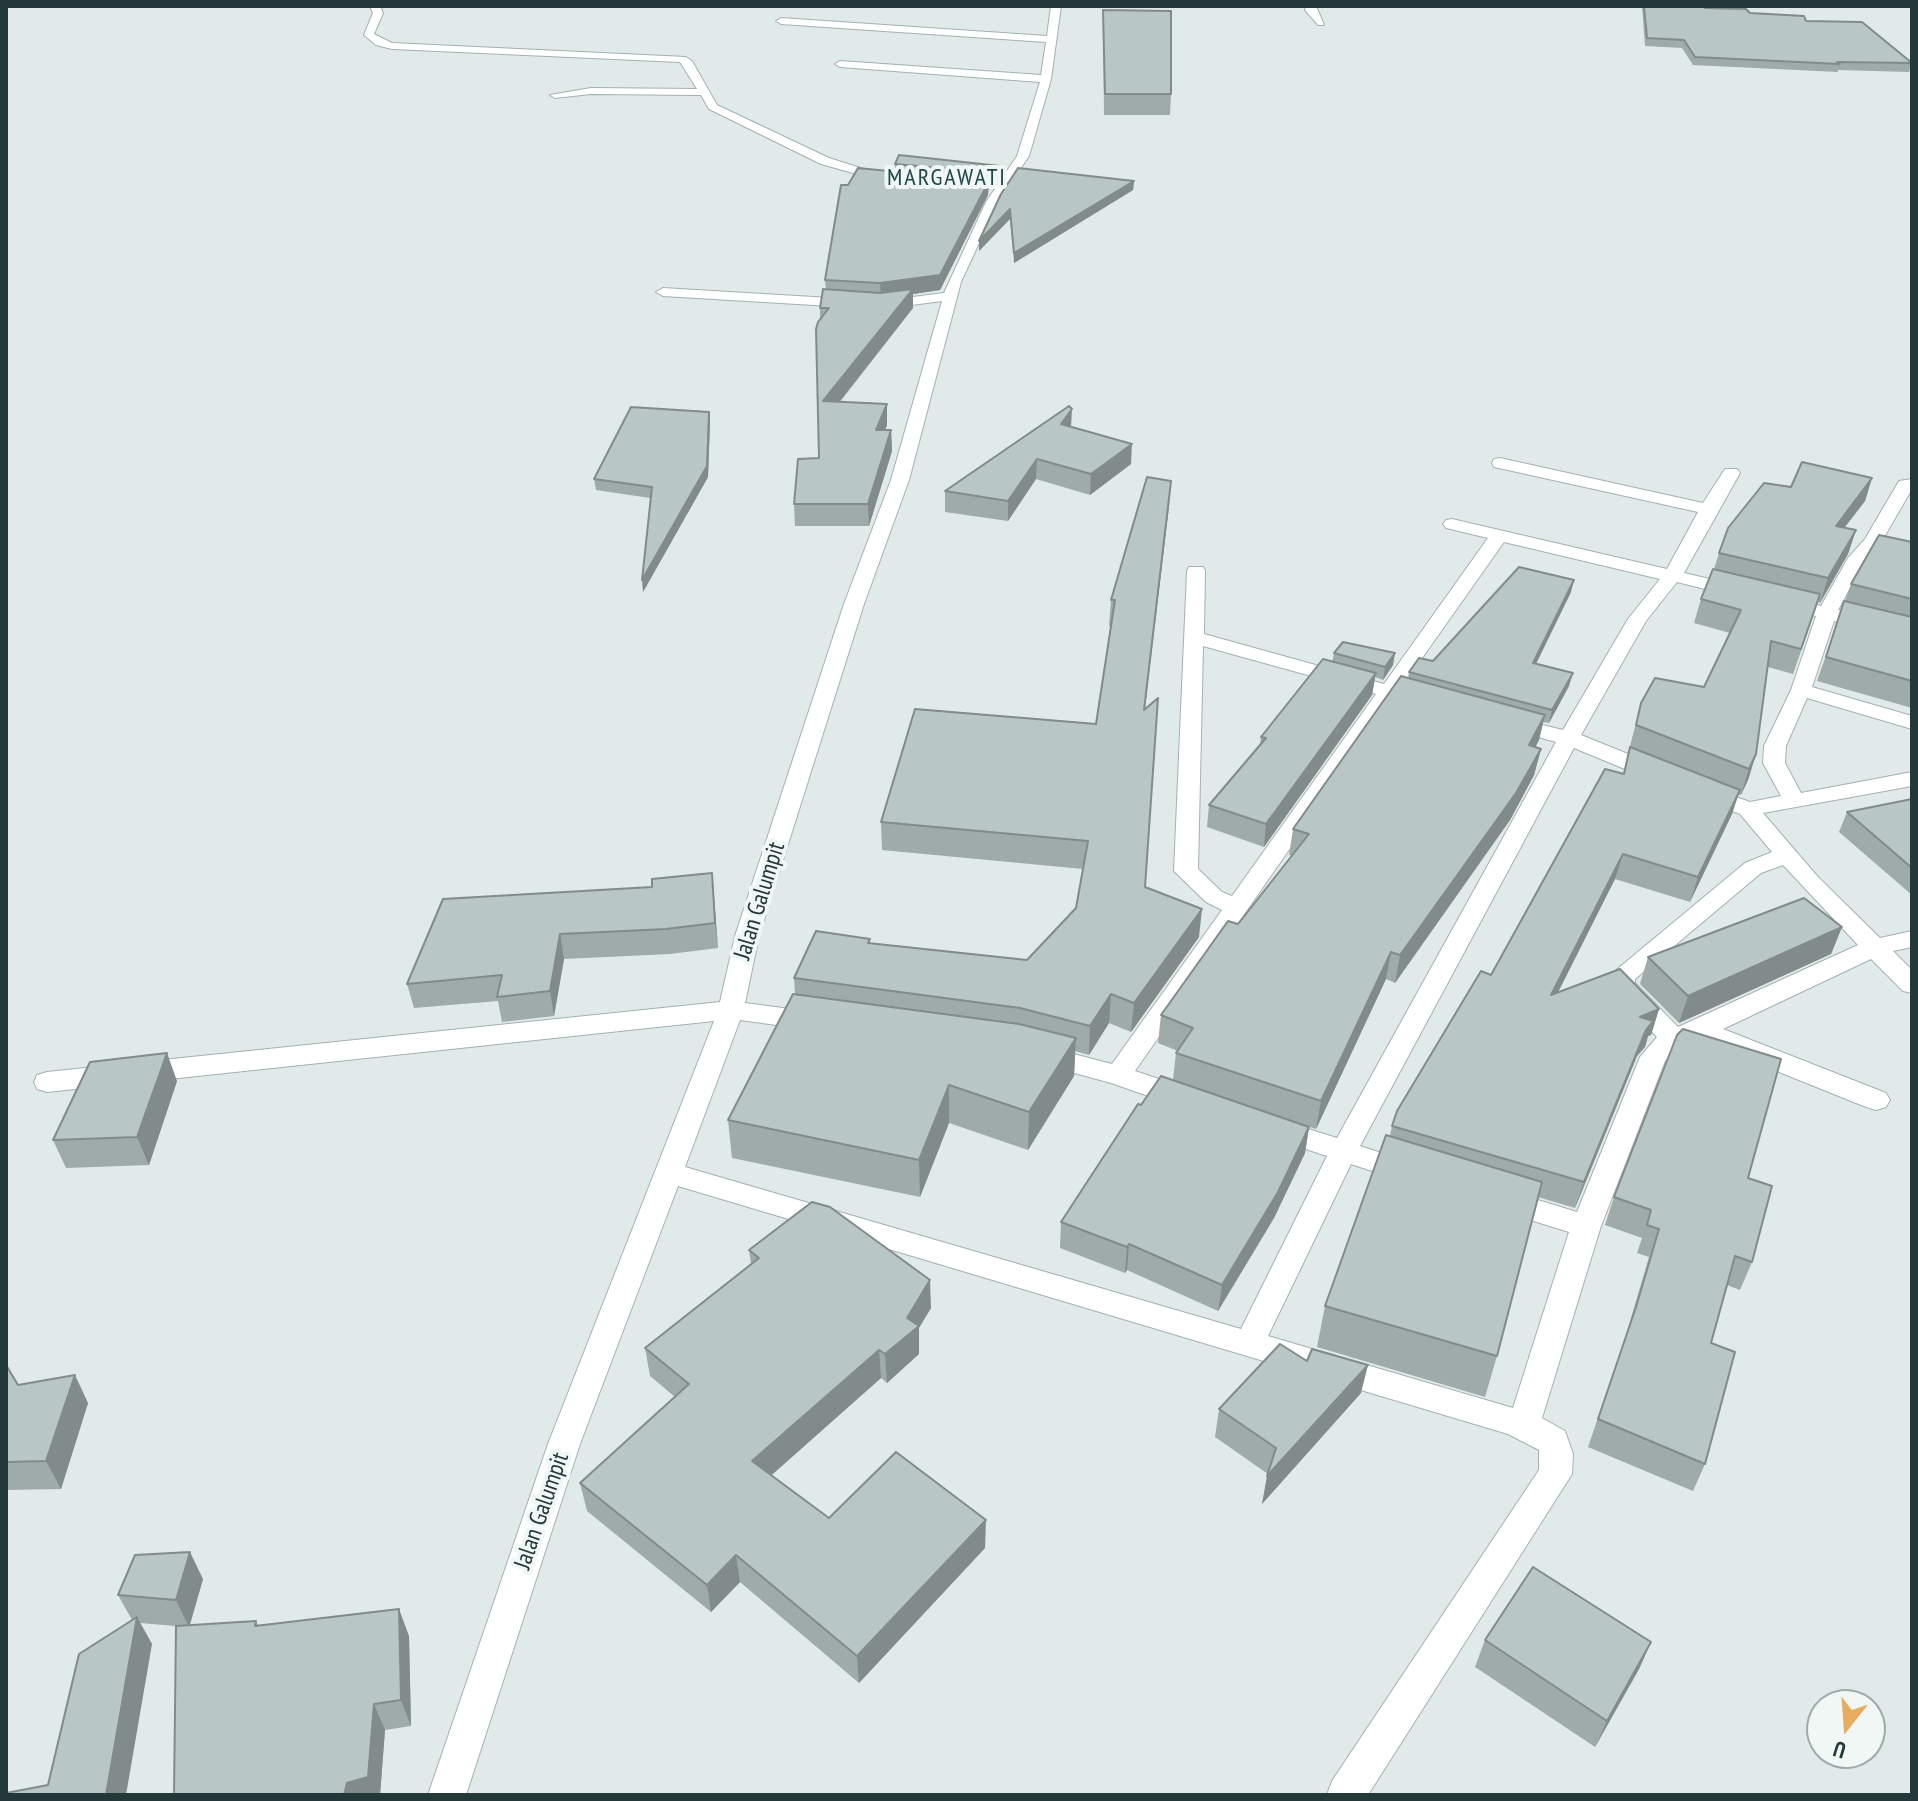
<!DOCTYPE html>
<html>
<head>
<meta charset="utf-8">
<style>
	body { margin:0 }
	#map { position:relative; width:1918px; height:1801px; overflow:hidden; background:#e0eae9; font-family:"PT Sans Narrow",sans-serif }
	canvas { display:block }
	.frame { position:absolute; inset:0; border:8px solid #223839; pointer-events:none }
	.north { position:absolute; left:1806px; top:1689px; width:80px; height:80px; box-sizing:border-box; background:#f0f7f5; border:2px solid #9eabaa; border-radius:50%; rotate:197deg; font-size:22px; font-weight:700; line-height:32px; text-align:center; color:#223839 }
	.north::after { content:''; display:block; margin:auto; width:28px; height:36px; background:#e9ac5e; clip-path:polygon(50% 0,100% 100%,50% 72%,0 100%) }
</style>
</head>
<body>
<div id="map">
<canvas width="1918" height="1801"></canvas>
<div class="frame"></div>
<div class="north">U</div>
</div>
<script>
const ctx = document.querySelector('canvas').getContext('2d');
ctx.lineJoin = 'round';
function toPath(rows) {
  const path = new Path2D();
  for (const r of rows) {
    path.moveTo(r[0], r[1]);
    for (let i = 2; i < r.length; i += 2) path.lineTo(r[i], r[i + 1]);
  }
  return path;
}
function strokePath(path, color, width, dash) {
  ctx.strokeStyle = color;
  ctx.lineWidth = width;
  ctx.lineCap = dash ? 'butt' : 'round';
  ctx.setLineDash(dash || []);
  ctx.stroke(path);
}
function fill(path, color) {
  ctx.fillStyle = color;
  ctx.fill(path, 'evenodd');
}
function drawText(font, color, halo, rows, align = 'center') {
  ctx.font = font + ' "PT Sans Narrow",sans-serif';
  ctx.lineWidth = 8;
  ctx.setLineDash([]);
  ctx.textBaseline = 'middle';
  ctx.strokeStyle = halo;
  ctx.fillStyle = color;
  for (const [text, x, y, turn = 0] of rows) {
    ctx.save();
    ctx.translate(x, y);
    ctx.rotate((+turn || 0) * Math.PI / 180);
    ctx.textAlign = isNaN(turn) ? turn : align;
    if (halo) ctx.strokeText(text, 0, 0);
    ctx.fillText(text, 0, 0);
    ctx.restore();
  }
}
const minor = toPath([
	[370,6,380,6,383,13,374,34,392,43,686,57,692,61,717,105,829,158,895,179,889,183,821,164,709,109,701,95,591,94,555,98,550,95,591,88,697,89,680,62,392,49,376,45,364,35,373,13,370,6],
	[1051,6,1061,6,1051,79,1029,156,998,202,961,282,909,480,864,604,759,936,745,1003,813,1012,822,1015,826,1021,822,1027,813,1030,740,1020,685,1167,1241,1329,1327,1156,1266,1136,1262,1129,1266,1122,1276,1119,1337,1138,1556,742,1503,727,1499,723,1510,717,1563,730,1628,619,1660,579,1504,542,1401,688,1427,696,1430,700,1427,704,1420,706,1394,699,1135,1071,1194,1091,1198,1098,1194,1105,1184,1108,1174,1105,1111,1083,1034,1062,1030,1055,1034,1048,1043,1046,1112,1064,1222,910,1206,902,1174,871,1187,571,1189,567,1203,567,1205,571,1204,634,1384,684,1488,538,1446,528,1443,524,1446,520,1452,519,1667,569,1698,512,1494,467,1492,463,1494,459,1500,458,1703,503,1725,469,1737,469,1740,473,1684,573,1744,587,1746,591,1737,597,1677,582,1646,621,1581,735,1665,769,1668,774,1657,781,1649,779,1574,748,1360,1146,1418,1165,1422,1172,1418,1179,1408,1183,1351,1164,1268,1336,1513,1408,1569,1232,1495,1209,1491,1201,1495,1193,1505,1190,1577,1212,1640,1057,1657,1037,1614,992,1609,976,1745,863,1772,852,1740,814,1698,798,1695,793,1706,786,1750,802,1781,796,1763,763,1764,746,1791,690,1816,616,1777,606,1774,602,1784,596,1821,606,1848,558,1865,539,1899,481,1912,479,1912,489,1883,539,1912,547,1912,559,1876,549,1865,560,1838,610,1850,613,1853,617,1843,623,1834,621,1812,687,1912,716,1912,729,1807,698,1786,746,1785,763,1801,793,1912,772,1912,786,1763,813,1818,877,1880,938,1912,931,1912,947,1893,951,1912,970,1912,993,1903,991,1871,959,1723,1029,1886,1093,1890,1100,1886,1107,1876,1110,1866,1107,1697,1039,1682,1044,1665,1061,1601,1226,1542,1418,1565,1431,1573,1454,1572,1474,1368,1795,1327,1795,1332,1781,1539,1470,1539,1450,1508,1434,678,1186,580,1444,466,1795,428,1795,548,1444,714,1021,47,1092,37,1089,34,1082,37,1075,47,1072,720,1002,735,936,844,604,891,480,942,301,881,309,663,296,656,292,663,288,881,301,944,293,986,202,1017,156,1040,82,840,67,835,64,840,61,1041,75,1046,42,781,24,776,21,781,18,1047,36,1051,6],
	[1203,646,1376,694,1232,896,1222,892,1198,869,1203,646],
	[1783,865,1858,945,1678,1027,1635,983,1635,979,1761,873,1783,865],
	[1306,6,1316,6,1324,25,1318,25,1305,10,1306,6]
]);
strokePath(minor, '#a3b1b1', 2);
fill(minor, '#fff');
fill(toPath([
	[1642,6,1705,6,1705,8,1750,13,1806,21,1912,63,1909,72,1838,70,1838,72,1693,65,1682,48,1645,46],
	[1103,10,1171,94,1170,115,1104,115],
	[895,164,1000,166,1000,175,996,182,989,181,988,195,940,290,913,294,913,308,840,402,887,404,887,425,885,430,891,430,892,451,869,526,795,526,794,504,819,458,820,308,826,290,825,280,848,185,895,172],
	[1134,181,1133,190,1014,263,1010,219,979,251,979,241,1001,194],
	[710,423,708,477,643,592,650,498,596,490,594,479],
	[1071,427,1131,464,1090,495,1036,479,1008,521,945,512,945,491],
	[1872,478,1865,501,1844,528,1856,530,1848,554,1820,603,1818,602,1793,674,1768,667,1756,754,1748,780,1741,795,1738,794,1732,814,1690,902,1615,879,1558,992,1659,1009,1651,1035,1648,1036,1645,1047,1637,1056,1575,1208,1538,1197,1497,1356,1485,1397,1317,1347,1325,1306,1390,1136,1392,1126,1623,774,1641,703,1704,687,1730,633,1694,623,1701,599,1714,569,1719,553,1791,487],
	[1169,506,1145,709,1145,887,1199,937,1131,1032,1109,1023,1089,1055,1075,1051,1074,1076,1028,1150,949,1123,920,1197,732,1158,728,1120,795,994,794,978,870,939,870,943,1027,960,1076,908,1083,869,882,850,881,822,1096,724,1111,626,1109,626,1111,600],
	[1912,542,1912,708,1817,681,1851,584],
	[1571,592,1536,664,1569,686,1549,723,1543,722,1539,740,1535,747,1541,749,1534,775,1510,820,1395,983,1386,979,1316,1129,1285,1119,1309,1127,1305,1153,1274,1218,1218,1311,1127,1270,1125,1273,1060,1248,1061,1222,1141,1105,1173,1080,1176,1053,1178,1051,1158,1043,1161,1015,1238,924,1292,856,1289,855,1293,829,1408,678,1409,672],
	[1334,653,1393,665,1383,680,1375,677,1372,695,1264,847,1207,827,1209,805,1260,745,1261,737,1332,662],
	[1912,799,1912,895,1839,832,1847,812],
	[714,897,718,948,670,954,564,959,554,1016,502,1022,498,1001,414,1008,407,984,443,899],
	[1842,927,1831,954,1679,1023,1640,984,1648,957],
	[177,1081,149,1165,66,1168,53,1140],
	[1748,1178,1752,1262,1740,1290,1727,1285,1711,1343,1705,1464,1693,1491,1588,1447,1626,1335,1649,1257,1637,1253,1642,1238,1605,1225,1614,1197],
	[749,1250,931,1308,919,1327,919,1354,887,1383,881,1378,771,1475,829,1518,985,1548,859,1683,740,1582,711,1612,587,1511,580,1483,675,1397,650,1376,645,1348,751,1264],
	[1307,1361,1361,1393,1262,1504,1268,1474,1215,1437,1219,1409],
	[6,1365,18,1385,88,1403,61,1489,6,1490],
	[203,1579,190,1625,256,1621,258,1625,409,1636,411,1726,385,1730,380,1795,174,1795,176,1626,140,1623,152,1644,48,1785,132,1620,118,1595],
	[1485,1640,1651,1642,1639,1669,1595,1747,1475,1667]
]), '#9eaba9');
fill(toPath([
	[1000,166,1000,175,996,182,996,173],
	[989,181,988,195,940,290,913,294,913,308,824,421,823,401,881,298,880,283],
	[1134,181,1133,190,1014,263,1014,253],
	[1010,209,1010,219,979,251,979,241],
	[887,404,887,425,877,451,876,430],
	[1072,409,1071,428,1061,424],
	[709,412,710,423,708,477,643,592,642,580],
	[891,430,892,451,869,526,868,504],
	[1132,444,1131,464,1090,495,1091,474],
	[1037,459,1036,479,1008,521,1008,501],
	[1872,478,1865,501,1828,549,1836,526],
	[1171,481,1169,506,1141,737,1144,710],
	[1856,530,1848,554,1820,603,1828,578],
	[1574,580,1571,592,1530,676,1533,663],
	[1395,653,1393,665,1383,680,1385,667],
	[1376,673,1372,695,1264,847,1266,824],
	[1573,673,1569,686,1549,723,1552,710],
	[1545,715,1539,740,1523,771,1529,745],
	[1541,749,1534,775,1510,820,1395,983,1400,955],
	[1756,754,1748,780,1741,795,1749,769],
	[1740,790,1732,814,1690,902,1698,877],
	[1623,854,1615,879,1544,1020,1551,995],
	[712,873,714,897,718,948,715,923],
	[1202,909,1199,937,1131,1032,1134,1003],
	[1842,927,1831,954,1679,1023,1688,996],
	[560,934,564,959,554,1016,550,991],
	[1391,952,1386,979,1316,1129,1321,1101],
	[1111,994,1109,1023,1089,1055,1090,1026],
	[1659,1009,1651,1035,1648,1036,1645,1047,1637,1056,1575,1208,1640,1017],
	[1076,1038,1074,1076,1028,1150,1029,1112],
	[167,1053,177,1081,149,1165,137,1137],
	[949,1085,949,1123,920,1197,919,1160],
	[1309,1127,1305,1153,1274,1218,1218,1311,1222,1285],
	[1129,1244,1127,1270,1125,1273,1127,1247],
	[930,1280,931,1308,919,1328,919,1354,887,1383,885,1354],
	[879,1350,881,1378,756,1489,752,1461],
	[1368,1365,1361,1393,1262,1504,1267,1476],
	[75,1375,88,1403,61,1489,46,1461],
	[986,1520,985,1548,859,1683,857,1656],
	[190,1552,203,1579,189,1627,176,1600],
	[736,1555,740,1582,711,1612,707,1585],
	[399,1609,409,1636,411,1726,401,1700],
	[137,1617,152,1644,126,1795,106,1795],
	[1651,1642,1639,1669,1595,1747,1607,1721],
	[374,1704,385,1730,380,1795,344,1795,347,1783]
]), '#818b8a');
const building = toPath([
	[1644,6,1705,6,1705,8,1746,9,1750,13,1804,16,1806,21,1862,22,1912,63,1837,62,1840,64,1695,57,1684,40,1647,38,1644,6],
	[1103,10,1171,11,1171,94,1105,94,1103,10],
	[899,155,1000,166,996,173,895,164,899,155],
	[858,168,989,181,940,275,880,283,825,280,841,185,848,185,858,168],
	[1018,168,1134,181,1014,253,1010,209,979,241,1001,194,1018,168],
	[823,289,880,293,913,289,823,401,887,404,876,430,891,430,868,504,794,504,798,459,819,458,816,329,818,322,829,308,820,308,823,289],
	[1069,406,1072,409,1061,424,1132,444,1091,474,1037,459,1008,501,945,491,1069,406],
	[631,407,709,412,707,466,642,580,652,487,594,479,631,407],
	[1802,462,1872,478,1836,526,1856,530,1828,578,1719,553,1728,528,1764,483,1791,487,1802,462],
	[1147,477,1171,481,1144,710,1158,698,1145,887,1202,909,1134,1003,1111,994,1090,1026,1020,1008,794,978,816,931,870,939,868,943,1027,960,1076,908,1088,841,881,822,915,709,1096,724,1115,600,1111,600,1147,477],
	[1879,535,1912,542,1912,599,1851,584,1879,535],
	[1519,567,1574,580,1533,663,1573,673,1552,710,1409,672,1419,658,1433,661,1519,567],
	[1713,569,1820,594,1801,649,1771,641,1756,754,1749,769,1636,725,1641,703,1655,678,1704,687,1741,610,1701,599,1713,569],
	[1844,601,1912,617,1912,681,1826,657,1844,601],
	[1343,642,1395,653,1385,667,1334,653,1343,642],
	[1323,659,1376,673,1266,824,1209,805,1266,738,1261,737,1323,659],
	[1401,676,1545,715,1529,745,1541,749,1516,793,1400,955,1391,952,1321,1101,1176,1053,1193,1028,1161,1015,1228,921,1238,924,1309,834,1293,829,1401,676],
	[1630,747,1740,790,1698,877,1623,854,1551,995,1620,969,1659,1009,1640,1017,1653,1021,1646,1030,1584,1182,1392,1126,1397,1111,1481,971,1491,975,1605,769,1624,774,1630,747],
	[1912,799,1912,868,1847,812,1912,799],
	[712,873,715,923,666,929,560,934,550,991,497,997,502,975,407,984,443,899,652,887,652,879,712,873],
	[1804,898,1842,927,1688,996,1648,957,1804,898],
	[793,994,1019,1024,1076,1038,1029,1112,949,1085,919,1160,728,1120,793,994],
	[1683,1029,1781,1059,1748,1178,1772,1186,1752,1262,1735,1256,1711,1343,1735,1352,1705,1464,1598,1419,1636,1307,1659,1229,1647,1225,1651,1210,1614,1197,1677,1035,1683,1029],
	[167,1053,137,1137,53,1140,90,1062,167,1053],
	[1161,1076,1309,1127,1278,1192,1222,1285,1129,1244,1127,1247,1061,1222,1138,1104,1141,1105,1161,1076],
	[1386,1135,1542,1182,1497,1356,1325,1306,1386,1135],
	[812,1202,830,1207,930,1280,907,1318,919,1326,885,1354,879,1350,752,1461,829,1518,896,1452,986,1520,857,1656,736,1555,707,1585,580,1483,689,1384,645,1348,759,1258,749,1250,812,1202],
	[1280,1344,1307,1361,1312,1349,1368,1365,1267,1476,1276,1448,1219,1409,1280,1344],
	[6,1365,18,1385,75,1375,46,1461,6,1462,6,1365],
	[190,1552,176,1600,118,1595,135,1555,190,1552],
	[1533,1567,1651,1642,1607,1721,1485,1640,1533,1567],
	[399,1609,401,1700,374,1704,368,1777,347,1783,344,1795,174,1795,176,1626,256,1621,255,1626,399,1609],
	[137,1617,106,1795,6,1795,6,1793,48,1785,79,1654,137,1617]
]);
fill(building, '#b8c7c5');
strokePath(building, '#818b8a', 2);
ctx.letterSpacing = '2px';
drawText('24px', '#1f474a', '#f0f7f5', [
	["MARGAWATI",947,178]
]);
ctx.letterSpacing = '0px';
drawText('24px', '#223839', '#f0f7f5', [
	["Jalan Galumpit",760,901,-73],
	["Jalan Galumpit",542,1511,-71]
]);
</script>
</body>
</html>
